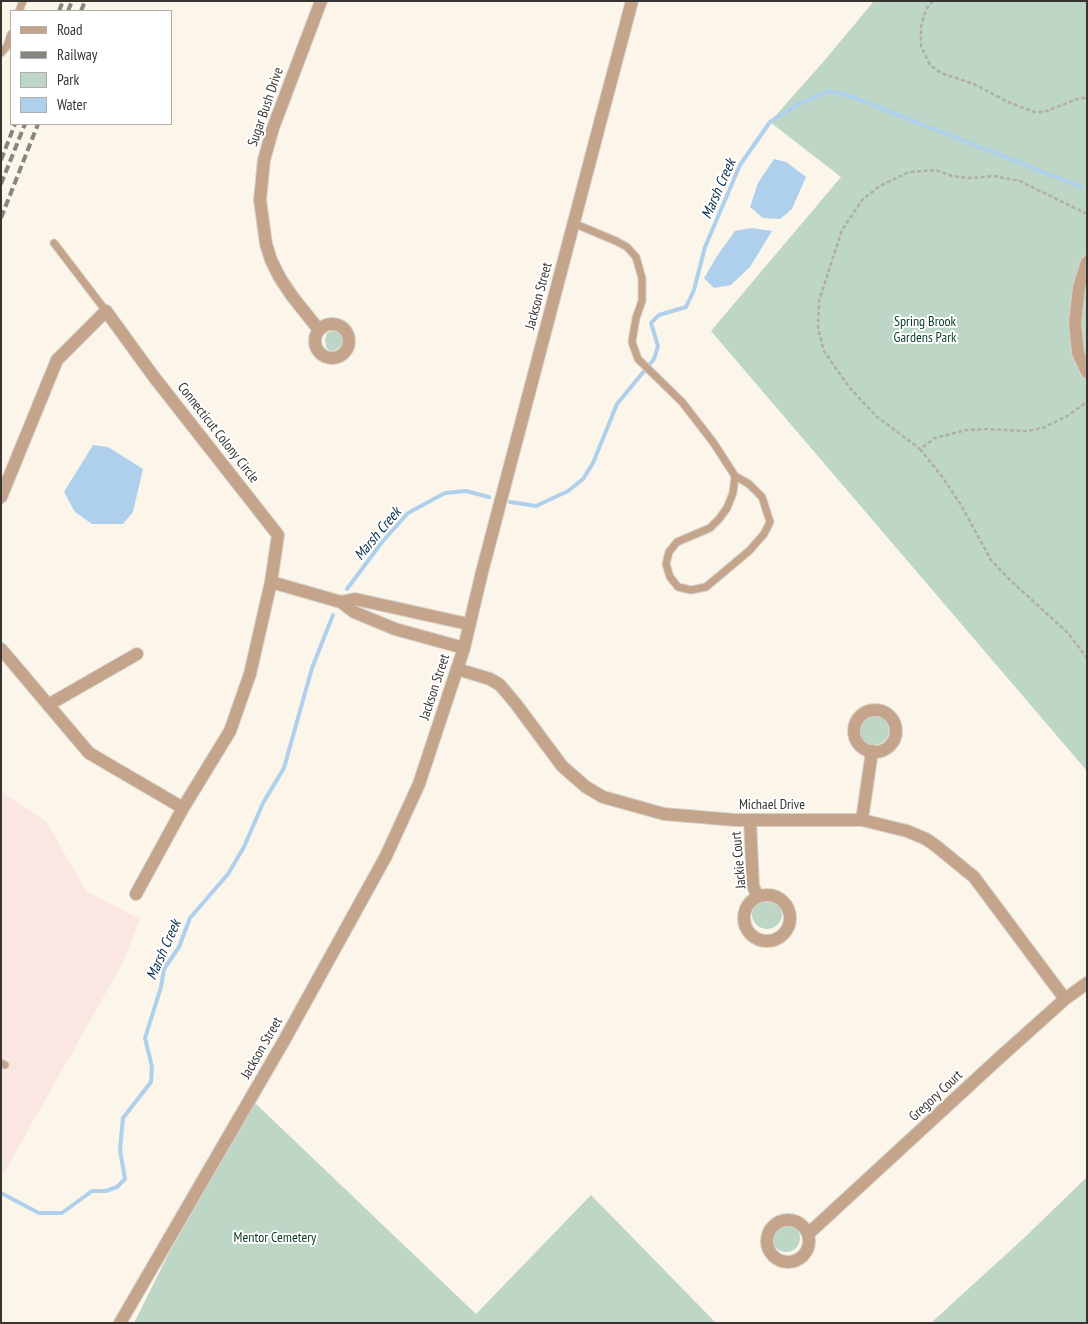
<!DOCTYPE html>
<html>
<head>
<meta charset="utf-8">
<style>
	body { margin:0 }
	#map { position:relative; width:1088px; height:1324px; overflow:hidden; background:#fbf5ea; font-family:"PT Sans Narrow",sans-serif }
	canvas { display:block }
	.frame { position:absolute; inset:0; border:2px solid #373531; pointer-events:none }
	.legend { position:absolute; left:10px; top:10px; width:162px; height:115px; box-sizing:border-box; background:#fff; border:1px solid #afaead; margin:0; padding:6px 9px; list-style:none; font-size:15px; color:#373531 }
	.legend li { display:flex; align-items:center; gap:10px; height:25px }
	.legend b { width:25px; border:1px solid #afaead }
</style>
</head>
<body>
<div id="map">
<canvas width="1088" height="1324"></canvas>
<div class="frame"></div>
<ul class="legend">
<li><b style="height:6px;background:#c4a48b"></b>Road</li>
<li><b style="height:6px;background:#88857e"></b>Railway</li>
<li><b style="height:14px;background:#bdd6c6"></b>Park</li>
<li><b style="height:14px;background:#afd0ed"></b>Water</li>
</ul>
</div>
<script>
const ctx = document.querySelector('canvas').getContext('2d');
ctx.lineJoin = 'round';
function fill(path, color) {
  ctx.fillStyle = color;
  ctx.fill(path, 'evenodd');
}
function toPath(rows) {
  const path = new Path2D();
  for (const r of rows) {
    if (r.length === 3) {
      path.moveTo(r[0] + r[2], r[1]);
      path.arc(r[0], r[1], r[2], 0, 2 * Math.PI);
      continue;
    }
    path.moveTo(r[0], r[1]);
    for (let i = 2; i < r.length; i += 2) path.lineTo(r[i], r[i + 1]);
  }
  return path;
}
function strokePath(path, color, width, dash) {
  ctx.strokeStyle = color;
  ctx.lineWidth = width;
  ctx.lineCap = dash ? 'butt' : 'round';
  ctx.setLineDash(dash || []);
  ctx.stroke(path);
}
function drawText(font, color, halo, rows, align = 'center') {
  ctx.font = font + ' "PT Sans Narrow",sans-serif';
  ctx.lineWidth = 4;
  ctx.setLineDash([]);
  ctx.textBaseline = 'middle';
  ctx.strokeStyle = halo;
  ctx.fillStyle = color;
  for (const [text, x, y, turn = 0] of rows) {
    ctx.save();
    ctx.translate(x, y);
    ctx.rotate((+turn || 0) * Math.PI / 180);
    ctx.textAlign = isNaN(turn) ? turn : align;
    if (halo) ctx.strokeText(text, 0, 0);
    ctx.fillText(text, 0, 0);
    ctx.restore();
  }
}
fill(toPath([
	[1,792,46,821,86,891,140,919,121,966,1,1178]
]), '#fbe7e1');
fill(toPath([
	[874,1,1087,1,1087,771,711,331,841,177,770,122,824,61],
	[338,329,342,332,344,338,342,345,337,349,331,352,326,347,325,339,327,333],
	[874,730,15],
	[767,914,15],
	[255,1103,476,1314,591,1195,716,1323,134,1323,170,1251],
	[1087,1177,1087,1323,931,1323,1024,1238],
	[786,1238,14]
]), '#bdd6c6');
fill(toPath([
	[774,159,786,162,806,177,792,209,780,219,763,218,750,207,758,183],
	[752,228,772,231,750,267,731,285,714,288,704,278,717,256,735,231],
	[93,445,108,447,143,469,133,512,123,524,92,524,75,512,64,492]
]), '#afd0ed');
strokePath(toPath([
	[510,502,536,506,568,491,583,479,593,463,617,404,654,359,658,346,651,323,659,315,686,307,694,290,705,247,740,165,770,122,802,102,829,91,850,96,1081,187],
	[347,589,382,542,408,513,445,493,466,491,489,497],
	[1,1193,39,1213,62,1213,92,1191,106,1191,117,1187,125,1179,120,1150,123,1118,151,1082,152,1067,145,1038,161,987,164,969,179,947,190,918,228,874,244,847,263,803,284,768,312,668,333,615]
]), '#afd0ed', 4);
const service = toPath([
	[19,11,23,1],
	[1,53,7,46,11,34],
	[573,223,616,241,627,247,636,257,642,278,642,301,636,318,632,342,638,359,682,402,713,442,735,476,733,493,727,508,719,519,710,528,677,542,669,552,666,564,670,577,678,587,691,590,706,587,749,551,764,534,770,522,762,497,749,484,735,476],
	[54,243,106,311],
	[1,1063,5,1065]
]);
const minor = toPath([
	[1087,262,1079,287,1075,323,1078,353,1087,372],
	[332,341,17],
	[319,330,292,296,280,278,271,260,266,244,260,200,264,160,273,128,321,1],
	[1,497,57,360,106,311,154,377,278,535,271,582,250,674,230,731,183,808,136,894],
	[271,582,341,602,354,612,395,629,464,648],
	[341,602,355,599,468,624],
	[1,649,89,753,183,808],
	[457,669,490,679,500,685,516,704,562,766,586,787,603,797,664,814,735,820,862,820,907,831,926,839,936,846,974,877,1065,999],
	[48,705,137,654],
	[875,731,21],
	[750,820,753,886,758,897],
	[862,820,872,751],
	[767,918,23],
	[788,1241,21],
	[808,1234,997,1060,1065,999,1087,983]
]);
const tertiary = toPath([
	[120,1323,285,1039,386,856,419,784,464,648,482,572,632,1]
]);
strokePath(service, '#d8d2c9', 9);
strokePath(minor, '#d8d2c9', 14);
strokePath(tertiary, '#d8d2c9', 14);
strokePath(toPath([
	[933,1,926,9,921,27,921,46,930,65,941,73,974,84,1008,102,1034,112,1044,112,1080,98,1087,98],
	[1087,214,1020,181,994,176,971,178,952,176,936,170,909,172,880,186,863,199,842,230,819,301,818,328,824,351,849,387,876,416,920,449,935,438,966,430,987,429,1026,431,1043,428,1067,416,1087,402],
	[920,449,941,475,961,505,991,560,1010,580,1068,633,1087,658]
]), '#b2ada5', 2.5, [4, 2.5]);
strokePath(service, '#c4a48b', 7);
strokePath(minor, '#c4a48b', 12);
strokePath(tertiary, '#c4a48b', 12);
strokePath(toPath([
	[59,11,63,1],
	[68,11,72,1],
	[81,11,85,1],
	[1,160,15,124],
	[1,184,25,124],
	[1,218,38,124]
]), '#88857e', 4, [8, 4]);
drawText('14px', '#373531', '#fff', [
	["Sugar Bush Drive",266,107,-71],
	["Jackson Street",539,296,-75],
	["Connecticut Colony Circle",218,433,52],
	["Jackson Street",435,687,-72],
	["Michael Drive",772,805],
	["Jackie Court",739,860,-95],
	["Jackson Street",262,1048,-60],
	["Gregory Court",936,1096,-43]
]);
drawText('14px', '#0a3c24', '#fff', [
	["Spring Brook",925,322],
	["Gardens Park",925,338],
	["Mentor Cemetery",275,1238]
]);
drawText('italic 15px', '#042e4a', '#fff', [
	["Marsh Creek",719,189,-66],
	["Marsh Creek",378,534,-50],
	["Marsh Creek",164,950,-66]
]);
</script>
</body>
</html>
